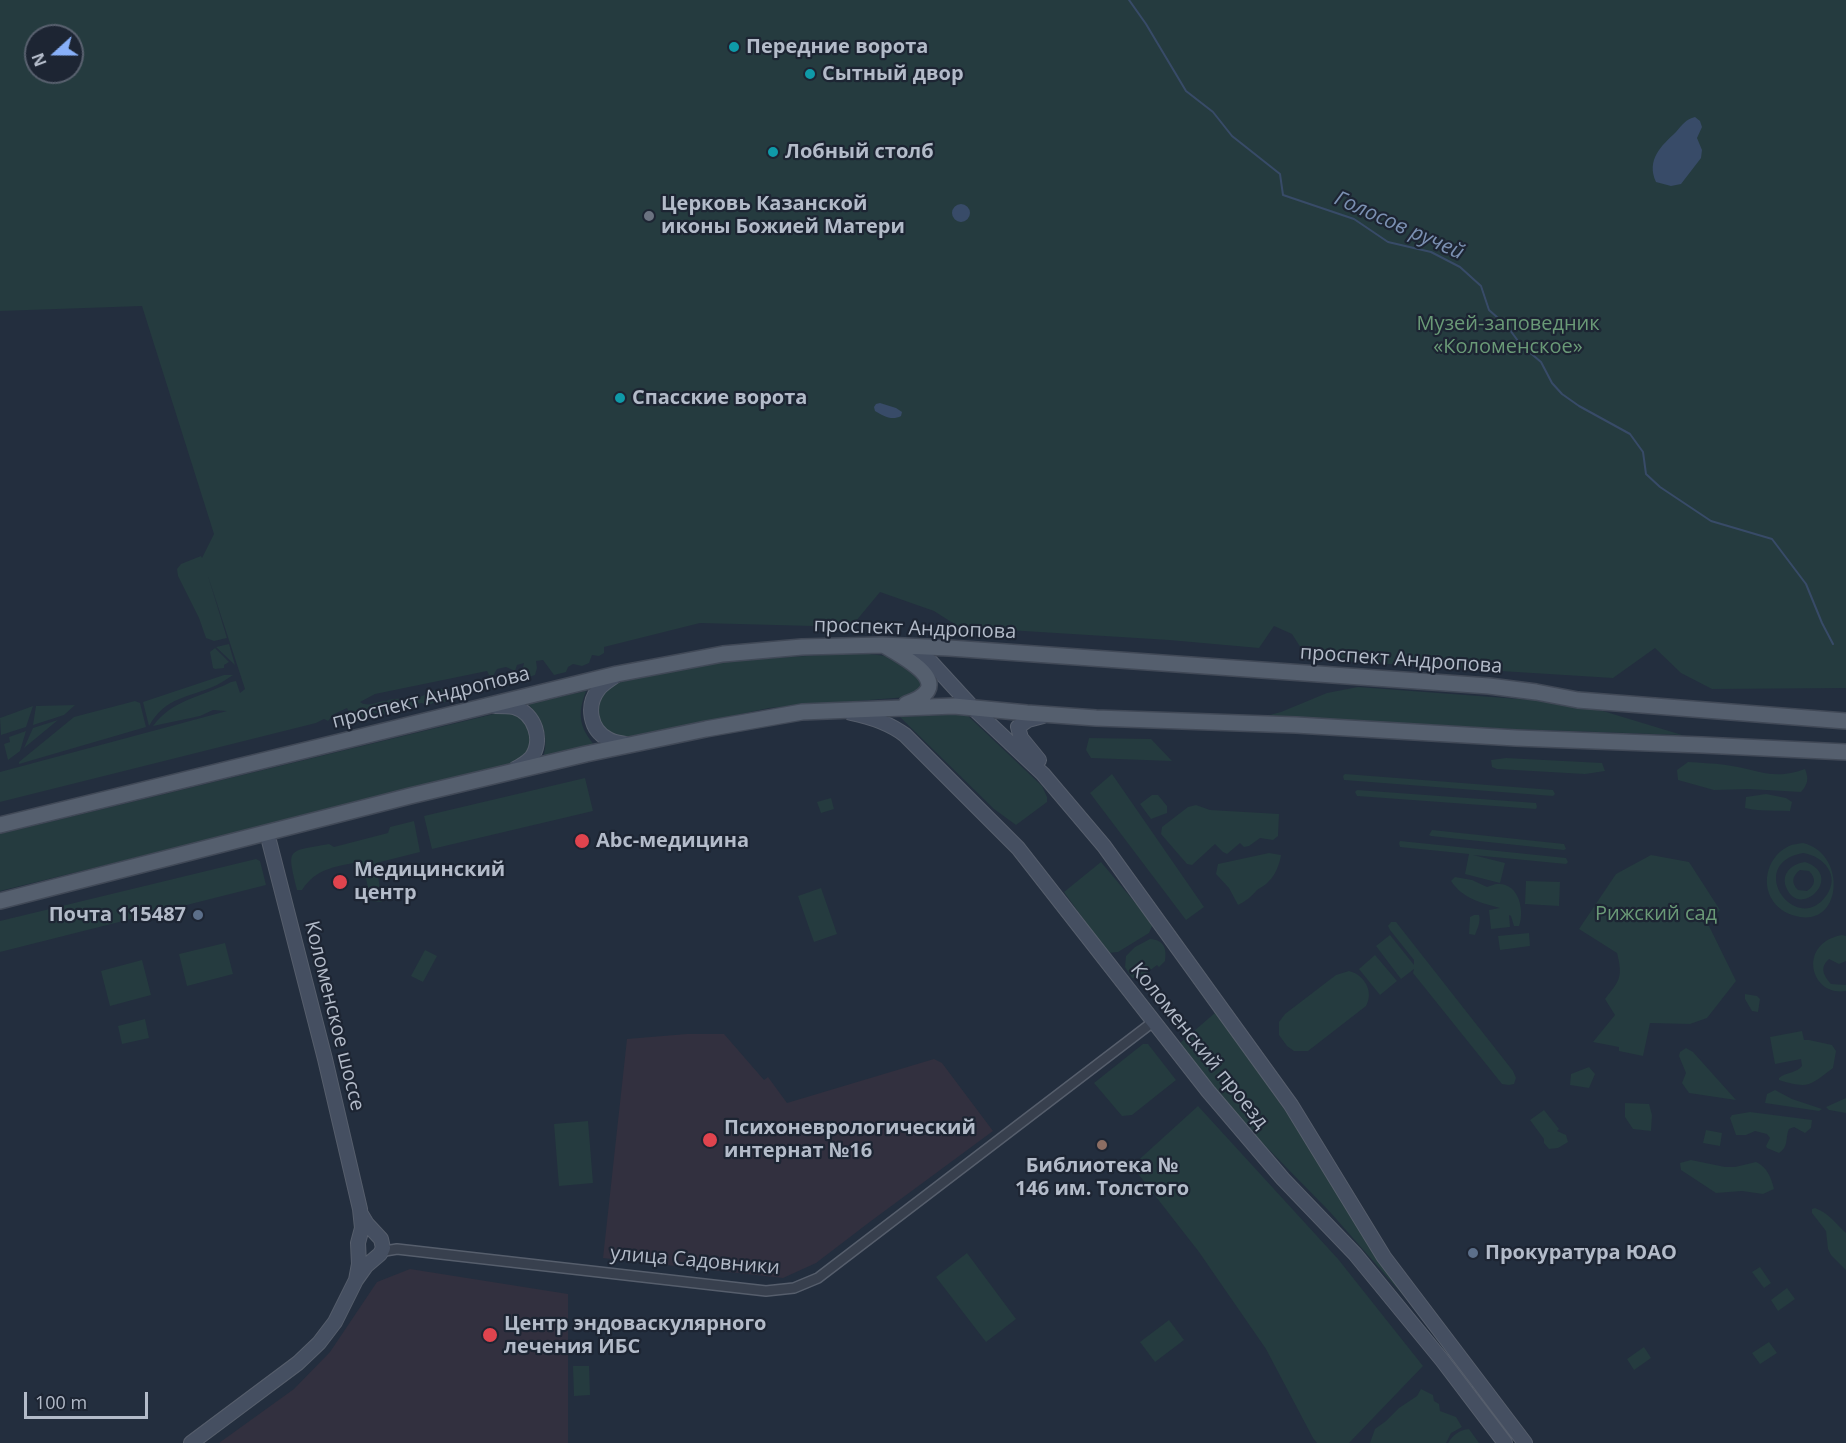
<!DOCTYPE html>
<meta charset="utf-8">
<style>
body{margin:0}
#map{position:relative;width:1846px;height:1443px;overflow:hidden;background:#232e3e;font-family:"Open Sans",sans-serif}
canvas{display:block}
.north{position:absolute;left:24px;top:24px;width:60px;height:60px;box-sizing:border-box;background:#1d2533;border:2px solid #59616f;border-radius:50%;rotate:249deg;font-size:16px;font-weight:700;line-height:24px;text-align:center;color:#b3bbc9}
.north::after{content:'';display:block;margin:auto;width:21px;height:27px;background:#88b0f9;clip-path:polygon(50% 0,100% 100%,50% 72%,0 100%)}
.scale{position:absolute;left:24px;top:1392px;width:124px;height:27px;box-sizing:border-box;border:3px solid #b3bbc9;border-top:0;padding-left:8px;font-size:18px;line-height:21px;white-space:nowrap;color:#b3bbc9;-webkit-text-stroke:4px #1d2533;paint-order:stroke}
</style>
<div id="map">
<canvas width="1846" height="1443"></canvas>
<div class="north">N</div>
<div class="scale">100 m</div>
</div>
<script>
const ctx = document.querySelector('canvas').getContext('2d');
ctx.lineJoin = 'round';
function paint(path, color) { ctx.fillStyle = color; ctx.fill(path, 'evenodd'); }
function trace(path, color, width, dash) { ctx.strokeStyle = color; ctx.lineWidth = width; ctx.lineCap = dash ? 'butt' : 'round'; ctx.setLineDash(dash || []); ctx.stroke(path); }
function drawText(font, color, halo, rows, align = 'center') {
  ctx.font = font + ' "Open Sans",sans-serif'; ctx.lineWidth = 4.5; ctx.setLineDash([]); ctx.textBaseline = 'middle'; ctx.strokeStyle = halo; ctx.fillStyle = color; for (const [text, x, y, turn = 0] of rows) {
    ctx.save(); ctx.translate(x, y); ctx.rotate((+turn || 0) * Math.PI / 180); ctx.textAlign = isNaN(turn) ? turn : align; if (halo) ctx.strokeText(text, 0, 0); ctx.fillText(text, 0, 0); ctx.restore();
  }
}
paint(new Path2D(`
 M687 1034H724L764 1080 768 1077 787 1103 934 1059 942 1063 993 1131 871 1221 816 1263 783 1278 603 1258 627 1039Z
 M410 1269 568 1294V1443H219L294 1389 330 1352 377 1282Z`), '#32303f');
paint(new Path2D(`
 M0 0H1846V688L1712 689 1681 673 1655 648 1613 678 1308 659 1292 634 1274 626 1259 648 1169 640 959 627 934 611 880 592 851 627 700 623 604 647V653L599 656 592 655 589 663 582 666 573 664 568 667 566 672 554 675 543 660 536 661 537 668 535 675 529 677 522 672 524 663 517 665 515 671 506 667 497 669 493 676 489 675 487 671 375 694 360 702C369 708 377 701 386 701 395 697 406 700 415 698 423 697 431 691 439 689H443L449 698 445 702H435L429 705 421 703 411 707 403 713 395 709 382 715 373 712 366 716 363 721C354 723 350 714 347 708L334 714 328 721 324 719 316 723 0 802V772L227 711 213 710 200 716 153 726C173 699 202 697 231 682L236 681 240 693 245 689 208 576 227 638 214 641 206 638 199 618 178 576 177 569 181 564 201 556 202 558 214 534 142 306 0 311ZM36 36H72V72H36Z
 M229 644 235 665 216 647Z
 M215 648 229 662 224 665V668L215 669 213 668 210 652Z
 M853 653C873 654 901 655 916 671 920 675 922 684 923 689L907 697 769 708 630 738C600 732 600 732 597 702L611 683 728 661Z
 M224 675H233C228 678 223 682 217 685 189 698 166 696 149 726L143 702Z
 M1358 687 1559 702 1603 711 1682 735 1514 729 1266 716 1281 712 1327 693Z
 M586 691C577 715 579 728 597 748L543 759C549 738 544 720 528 704Z
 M135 701 140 703 146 727 19 764V762L74 717Z
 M75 705 64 715 33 725 36 706Z
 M33 706 26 727 1 735 0 718Z
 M502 712C522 712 538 731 529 751 527 756 519 761 515 764L0 891V834Z
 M966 714 1042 786 1047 797V802L1016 825 994 809 900 717Z
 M58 720 24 748 33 728Z
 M26 731 20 751 8 760 4 744 10 742 9 737Z
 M1089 738 1151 739 1172 761 1091 758 1086 750Z
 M1506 758 1602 763 1605 771 1585 774 1497 769 1492 767 1491 760Z
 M1688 762C1700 763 1713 763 1726 765 1756 769 1773 781 1805 769 1809 779 1808 784 1801 792L1749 789 1714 790 1678 780 1677 770Z
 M1112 774 1204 907 1186 920 1090 793Z
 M1345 774 1553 790 1555 794 1553 796 1344 780 1343 776Z
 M585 778 593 811 432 849 424 816Z
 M1357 790 1536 803 1537 807 1536 809 1357 796 1355 792Z
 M1766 794 1786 798 1792 802 1790 811C1775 810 1760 812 1745 808L1746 797Z
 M1152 795H1158L1167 806V813L1151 819 1140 804Z
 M831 798 834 809 821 813 817 802Z
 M1196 805 1210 810 1279 814 1278 836 1273 840 1260 838 1249 846 1244 847 1240 843 1227 854 1223 852 1215 844 1192 865 1187 864 1161 834 1162 827 1188 807Z
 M414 821 420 852 376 863 382 902 371 901 362 861C337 867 317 867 302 890H297C287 847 286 852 329 844L334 847 388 833 390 827Z
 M1432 830 1564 844 1566 849 1564 850 1431 836 1429 835Z
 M1400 841 1566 858 1568 862 1566 864 1473 855 1505 863 1500 883 1465 874 1469 854 1400 847 1399 843Z
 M1803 843C1846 853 1843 924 1800 917 1789 915 1779 910 1773 901 1760 882 1769 855 1789 846 1793 844 1798 844 1803 843ZM1803 853C1824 856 1841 876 1826 896 1796 937 1744 864 1803 853Z
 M1269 853 1281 855C1280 863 1275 876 1269 881 1266 885 1261 887 1257 890 1251 897 1246 901 1238 905L1229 888 1216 874 1218 864Z
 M1651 855 1689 862 1720 910 1708 924 1736 981 1707 1018 1690 1024 1650 1023 1643 1056 1619 1051V1047L1593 1042 1615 1015 1605 999C1620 980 1623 977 1617 953L1579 929 1616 874Z
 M256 859 260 861 266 885 0 952V921Z
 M1101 862 1153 924 1149 933 1118 952 1108 953 1064 892Z
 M1805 862C1846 876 1799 921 1786 887 1781 873 1792 864 1805 862ZM1800 870 1809 871C1816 878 1816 885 1807 891L1798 890C1791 883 1792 876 1800 870Z
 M1455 877 1472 880 1487 887C1491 886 1494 884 1497 884 1519 882 1525 911 1519 926H1514L1511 916 1509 915 1510 927 1491 929 1489 910 1500 908C1481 903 1462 898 1451 881Z
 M1526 881 1560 882 1559 906 1525 904Z
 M821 888 837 934 814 942 798 896Z
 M1474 915H1479C1481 922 1477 929 1475 935L1469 934 1470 917Z
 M1391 922H1396L1513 1071 1516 1078 1514 1084 1509 1085 1502 1084 1413 973 1414 969 1401 979 1376 946 1390 935 1414 965V960L1390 930 1388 926Z
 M1529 933 1530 946 1500 950 1498 936Z
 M1842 935 1846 936V961L1839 964 1829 959C1819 968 1824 976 1831 984L1846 985V991C1810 997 1797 943 1842 935Z
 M1150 939C1164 940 1167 948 1165 961L1159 967 1157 965 1145 974 1147 977 1141 979 1132 978 1125 967 1126 956 1135 947Z
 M225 943 233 974 187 986 179 954Z
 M425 950 437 956 423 982 411 976Z
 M1375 955 1397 981 1380 995 1359 969Z
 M142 960 151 995 110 1006 101 971Z
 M1349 971C1365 975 1374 992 1366 1006L1308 1051H1294L1287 1046 1279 1035V1022L1285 1014 1336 975Z
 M1745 994 1757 996 1760 999 1758 1012 1752 1011 1745 999Z
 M1216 1012 1288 1115 1405 1293 1403 1295 1330 1212 1239 1119 1179 1044Z
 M145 1019 149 1038 122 1044 118 1026Z
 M1802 1031 1804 1040H1809L1832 1045 1836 1051 1833 1068C1809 1086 1809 1089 1779 1080V1078C1786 1072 1797 1073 1802 1066L1801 1059 1775 1064 1770 1037Z
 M1143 1044H1148L1176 1080 1132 1115 1122 1116 1094 1083Z
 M1686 1048 1693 1052 1736 1100 1689 1093 1682 1083 1686 1073 1679 1056 1680 1052Z
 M1589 1067 1595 1074 1589 1088 1570 1085 1571 1074Z
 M1775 1090 1792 1099 1822 1109 1819 1111 1765 1103 1767 1094Z
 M1846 1098V1113L1829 1110 1826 1107Z
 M1625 1103 1649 1104 1652 1115 1651 1131 1633 1129 1625 1117Z
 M1198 1106 1338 1259 1423 1366 1349 1443H1317L1313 1438 1266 1349 1199 1252 1132 1166Z
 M1544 1110 1559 1129 1557 1131 1566 1135 1568 1142 1558 1148 1549 1149 1544 1143V1139L1530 1120Z
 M1750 1112 1812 1120 1811 1128 1805 1133 1794 1127 1789 1129C1785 1138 1789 1147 1779 1153L1767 1148 1766 1146 1770 1138 1767 1134 1755 1131 1746 1135H1736L1730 1118 1732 1115Z
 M588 1121 593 1183 559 1186 554 1124Z
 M1706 1130 1722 1133 1720 1146 1703 1143Z
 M1691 1160 1725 1167H1735L1756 1162C1767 1167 1771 1177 1774 1189L1763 1194 1742 1191 1716 1193 1681 1170 1680 1163Z
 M1815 1208C1829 1213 1836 1224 1846 1233V1270L1831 1255 1828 1249 1826 1231 1812 1213V1209Z
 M967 1253 1016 1319 986 1342 936 1277Z
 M1760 1267 1771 1283 1764 1288 1752 1272Z
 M1787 1288 1795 1299 1778 1311 1771 1300Z
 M1169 1320 1184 1340 1155 1362 1140 1342Z
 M1769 1342 1777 1353 1760 1364 1752 1353Z
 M1644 1347 1651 1358 1634 1370 1627 1359Z
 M573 1366H589L590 1395 574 1396Z
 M1421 1389 1433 1395 1434 1401 1439 1404 1440 1411 1456 1417 1462 1427 1451 1433 1446 1443H1370L1375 1429 1386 1421 1399 1408 1417 1396Z
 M1469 1429 1479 1443H1448C1453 1435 1459 1430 1469 1429Z`), '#253b3f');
paint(new Path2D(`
 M1695 117 1700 121 1702 127 1697 138 1702 150 1701 158 1681 184 1671 186 1656 182C1646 160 1661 146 1676 132 1682 125 1686 119 1695 117Z
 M952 213a9 9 0 1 1 18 0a9 9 0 1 1-18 0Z
 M880 403 896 408 902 412 901 416C892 421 883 416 875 411L874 407 876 404Z`), '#384b68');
trace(new Path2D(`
 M1129 0 1146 24 1186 91 1213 112 1232 136 1280 174 1283 195 1354 219 1388 242 1431 252 1460 267 1481 286 1489 310 1507 326 1521 345 1541 362 1552 383 1562 394 1579 406 1630 434 1643 452 1646 474 1660 487 1711 521 1772 539 1806 584 1822 623 1833 644`), '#384b68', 2);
const street = new Path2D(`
 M380 1254 385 1251 397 1249 766 1291 794 1288 818 1278 1153 1022`);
const secondary = new Path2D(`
 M907 646 930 661 974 709 1043 774 1104 846 1291 1105 1384 1257 1525 1443
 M616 675C610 680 602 684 598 690 586 706 590 730 608 739 614 743 623 743 630 745
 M495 706C501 706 508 706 514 707 535 713 544 741 531 758 526 763 521 766 515 769
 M851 713C871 717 889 723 905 735L1018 848 1208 1091 1283 1179 1355 1254 1442 1360 1505 1443
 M1039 760 1021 738 1018 727 1028 720 1043 716
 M267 833 325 1059 360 1209 362 1228 358 1243 359 1264 356 1280
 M191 1443 298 1363 319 1343 335 1322 356 1280 366 1266 380 1254 383 1248 381 1239 367 1224 361 1214`);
const primary = new Path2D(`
 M885 646C909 660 958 686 906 704
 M0 825 617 674 723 654 802 647 882 645 949 648 1489 686 1536 692 1578 700 1846 721
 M0 901 410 796 586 754 706 729 802 712 954 706 1027 713 1096 718 1296 725 1516 738 1702 745 1846 752`);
trace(street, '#565e6c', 12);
trace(secondary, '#565e6c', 16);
trace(primary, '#414957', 18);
trace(street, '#38404e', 9);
trace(secondary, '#454f61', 14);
trace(primary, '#555f6e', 15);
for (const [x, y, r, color] of [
 [734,47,6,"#0f9aa8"],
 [810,74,6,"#0f9aa8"],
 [773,152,6,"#0f9aa8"],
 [649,216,6,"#6b7280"],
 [620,398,6,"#0f9aa8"],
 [582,841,8,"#e0444e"],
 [340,882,8,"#e0444e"],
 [198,915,6,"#5c6f8a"],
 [710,1140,8,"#e0444e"],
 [1102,1145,6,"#8d6e63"],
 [1473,1253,6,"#5c6f8a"],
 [490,1335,8,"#e0444e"]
]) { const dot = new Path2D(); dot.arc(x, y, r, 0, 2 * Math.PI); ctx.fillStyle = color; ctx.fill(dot); trace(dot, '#1d2533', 2); }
drawText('bold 20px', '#b3bbc9', '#1d2533', [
 ["Передние ворота",746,47],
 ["Сытный двор",822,74],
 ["Лобный столб",785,152],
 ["Церковь Казанской",661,204],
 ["иконы Божией Матери",661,227],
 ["Спасские ворота",632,398],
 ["Abc-медицина",596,841],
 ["Медицинский",354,870],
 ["центр",354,893],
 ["Почта 115487",186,915,"right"],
 ["Психоневрологический",724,1128],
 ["интернат №16",724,1151],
 ["Библиотека №",1102,1166,"center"],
 ["146 им. Толстого",1102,1189,"center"],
 ["Прокуратура ЮАО",1485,1253],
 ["Центр эндоваскулярного",504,1324],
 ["лечения ИБС",504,1347]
], 'left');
drawText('20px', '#6a9a77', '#1d2533', [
 ["Музей-заповедник",1508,324],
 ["«Коломенское»",1508,347],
 ["Рижский сад",1656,914]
]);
drawText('20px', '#b3bbc9', '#1d2533', [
 ["проспект Андропова",915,629,2],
 ["проспект Андропова",1401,660,4],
 ["проспект Андропова",431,698,-14],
 ["Коломенское шоссе",334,1016,76],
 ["Коломенский проезд",1199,1046,51],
 ["улица Садовники",695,1261,5]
]);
drawText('italic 21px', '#7b90b2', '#1d2533', [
 ["Голосов ручей",1399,226,24]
]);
</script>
